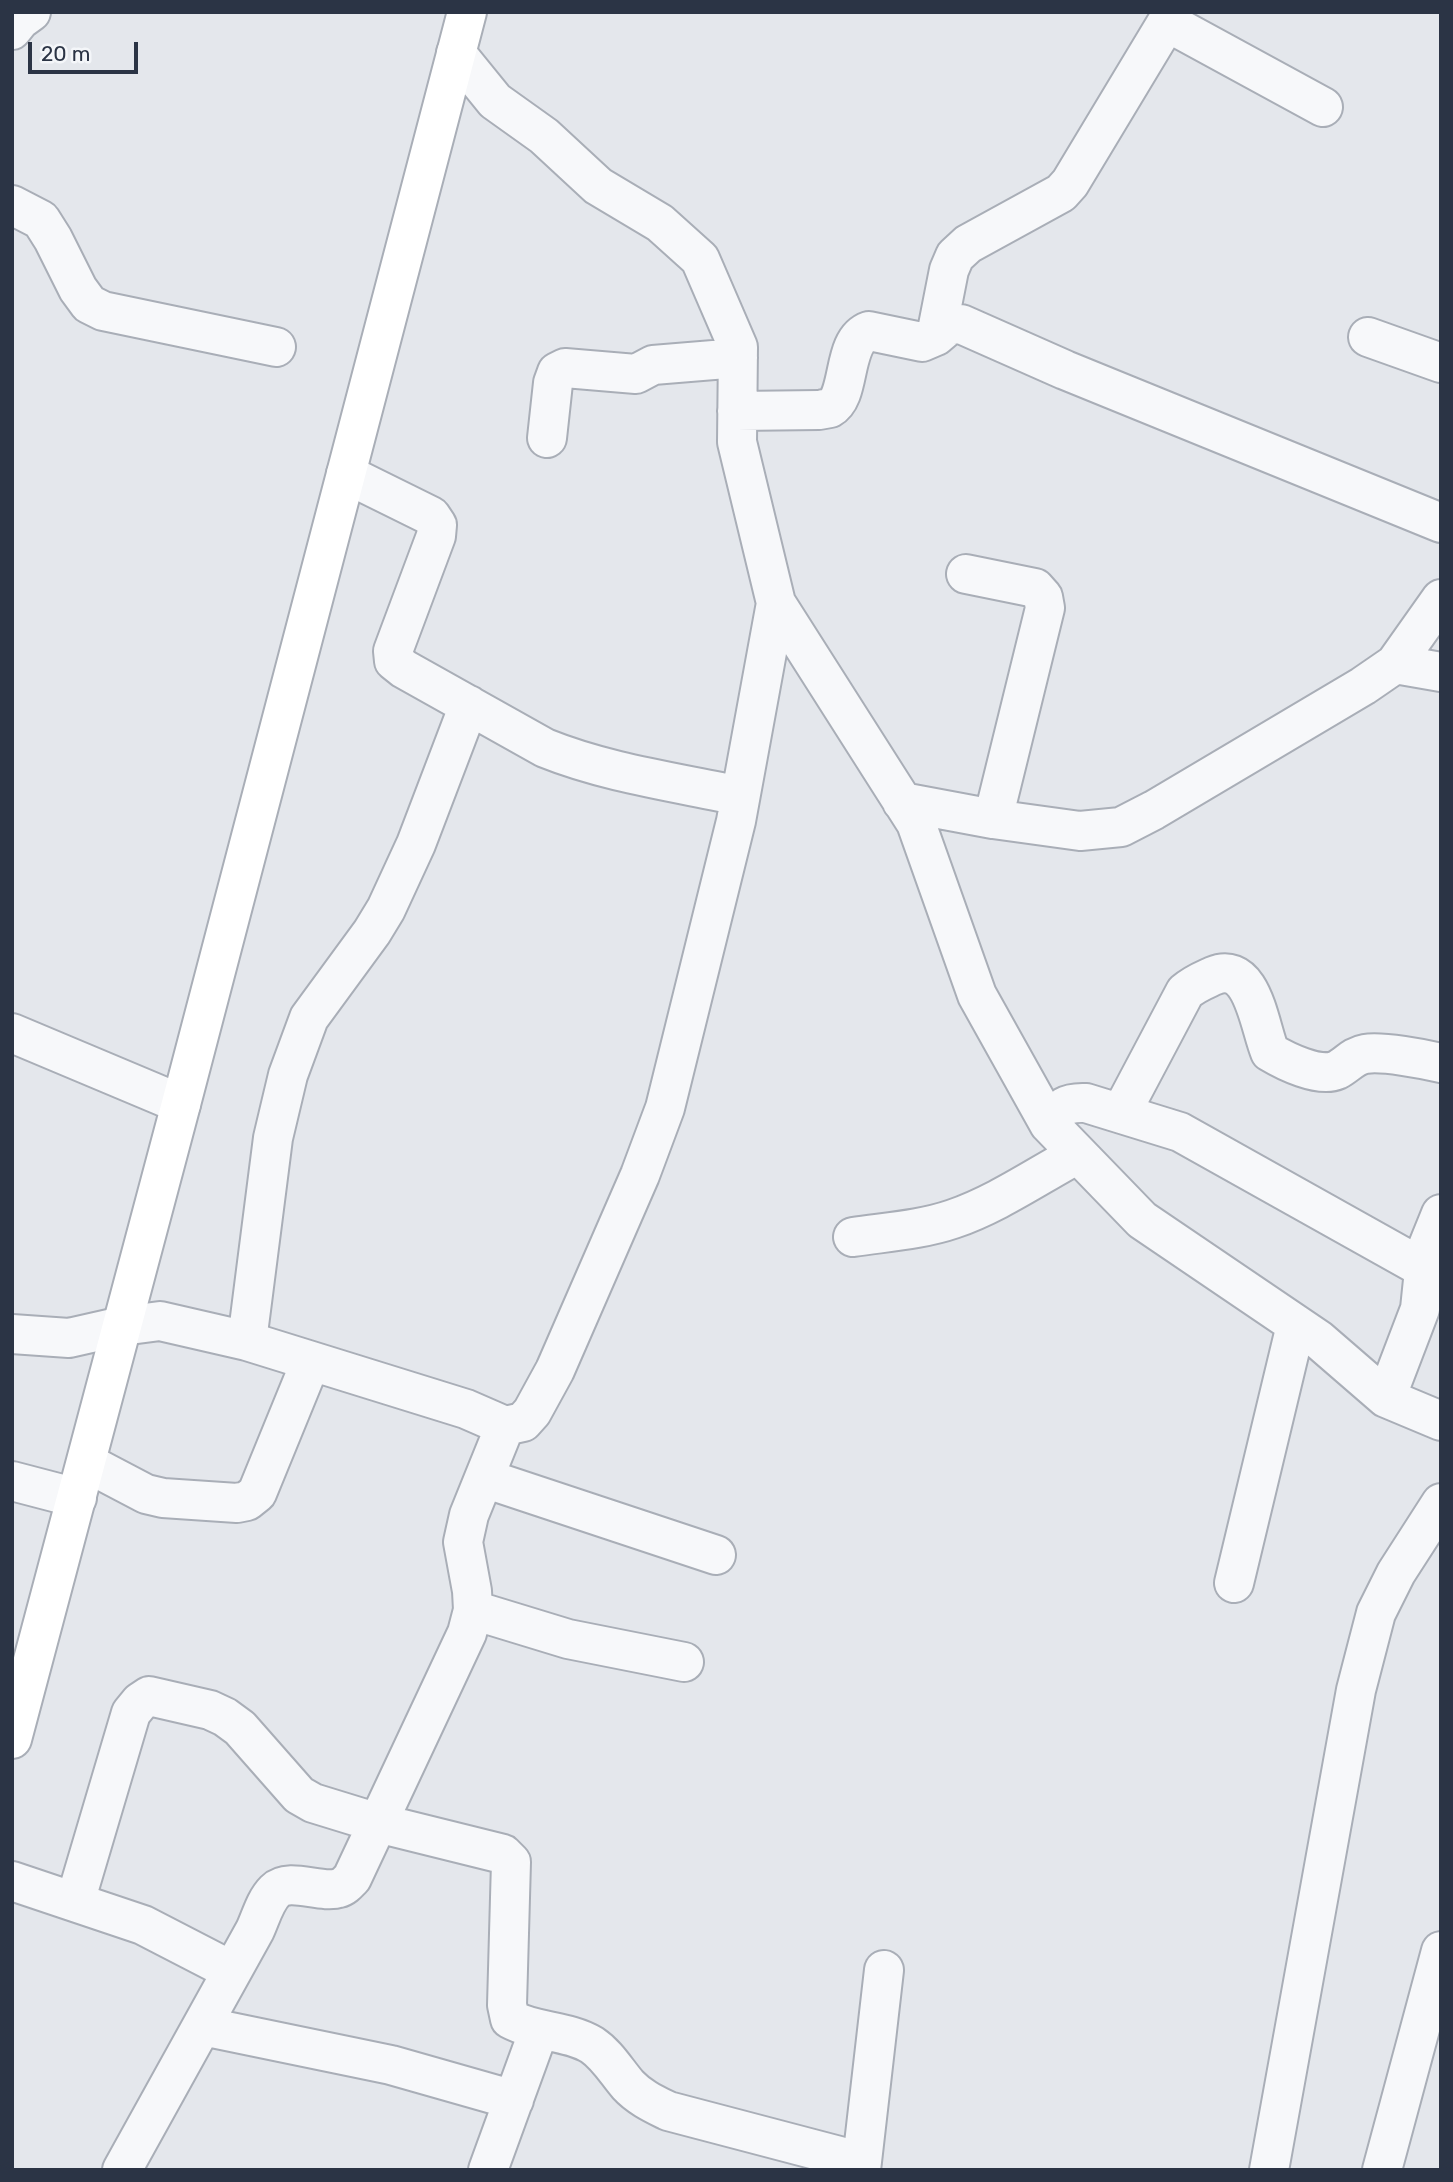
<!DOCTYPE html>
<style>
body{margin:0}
#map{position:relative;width:1453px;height:2182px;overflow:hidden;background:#e4e7ec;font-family:Rubik,sans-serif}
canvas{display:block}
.frame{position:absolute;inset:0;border:14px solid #2b3445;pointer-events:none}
.scale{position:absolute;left:28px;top:42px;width:110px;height:32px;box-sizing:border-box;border:4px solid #2b3445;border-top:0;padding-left:9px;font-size:21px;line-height:24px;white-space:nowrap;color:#2b3445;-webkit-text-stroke:5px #f4f6f9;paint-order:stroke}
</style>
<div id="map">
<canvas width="1453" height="2182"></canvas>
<div class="frame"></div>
<div class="scale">20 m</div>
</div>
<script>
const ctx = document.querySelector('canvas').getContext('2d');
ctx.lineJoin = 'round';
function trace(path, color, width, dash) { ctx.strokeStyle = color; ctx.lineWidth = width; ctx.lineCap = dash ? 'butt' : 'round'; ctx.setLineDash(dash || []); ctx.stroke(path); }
const street = new Path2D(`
 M1167 22 1323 107
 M12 30 20 20 31 12
 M12 205 41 220 53 239 78 289 89 304 103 311 276 347
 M936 336 949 270 955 256 968 244 1061 193 1070 183 1173 12
 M1368 337 1441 363
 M737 411 819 410C820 410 830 408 830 408 852 396 841 341 869 331L922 342 936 336 949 325 961 324 1065 370 1441 523
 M547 438 553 383 557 372 565 368 636 374 653 365 738 358
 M346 474 431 516 437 525 436 536 393 651 394 661 404 669 545 748C607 773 675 782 740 796
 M966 574 1035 588 1043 597 1045 608 993 819
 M776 603 916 823 977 995 1049 1124 1142 1220 1319 1340 1386 1398 1441 1421
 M1395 664 1441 672
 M902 802 993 819 1080 831 1121 827 1154 810 1363 686 1395 664 1441 599
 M12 1033 181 1104
 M1121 1113 1185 992C1194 984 1202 981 1213 976 1253 959 1259 1026 1270 1052 1285 1061 1319 1078 1337 1070 1347 1065 1353 1056 1365 1054 1382 1051 1424 1059 1441 1063
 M1049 1124C1061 1108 1064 1102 1086 1103L1180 1132 1423 1268
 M853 1237C886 1232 921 1230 953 1219 997 1204 1037 1176 1078 1154
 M12 1334 69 1338 122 1326 160 1321 247 1341 466 1409 505 1426 523 1422 532 1412 555 1370 640 1175 665 1108 736 821 776 603 737 442 738 347 700 259 660 223 598 186 544 136 495 101 456 53
 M247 1341 273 1138 288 1075 309 1018 372 932 386 909 416 844 469 705
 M1386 1398 1420 1309 1426 1251 1441 1214
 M87 1463 146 1494 163 1498 237 1503 247 1501 257 1493 311 1361
 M484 1478 716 1555
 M12 1481 77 1498
 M1234 1583 1296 1325
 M473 1610 568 1639 684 1662
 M12 1881 143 1925 232 1971
 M75 1902 131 1713 140 1702 149 1696 210 1710 225 1717 240 1728 299 1795 313 1803 378 1823 503 1854 511 1862 507 2005 510 2019C536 2033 567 2030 592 2045 607 2055 616 2071 628 2085 639 2097 654 2104 668 2111L862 2162
 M202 2026 391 2065 514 2100
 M122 2170 255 1930C261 1917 265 1901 275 1891 289 1877 321 1894 339 1888 344 1887 348 1882 352 1878L467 1633 473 1610 472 1591 463 1542 469 1515 505 1426
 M488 2170 539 2030
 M861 2170 884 1970
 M1269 2170 1356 1690 1376 1613 1396 1573 1441 1503
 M1382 2170 1441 1951`);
const secondary = new Path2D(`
 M12 1739 181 1104 467 12`);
trace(street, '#a9aeb7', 42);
trace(secondary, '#a9aeb7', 42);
trace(street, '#f7f8fa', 38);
trace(secondary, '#fff', 38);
</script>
